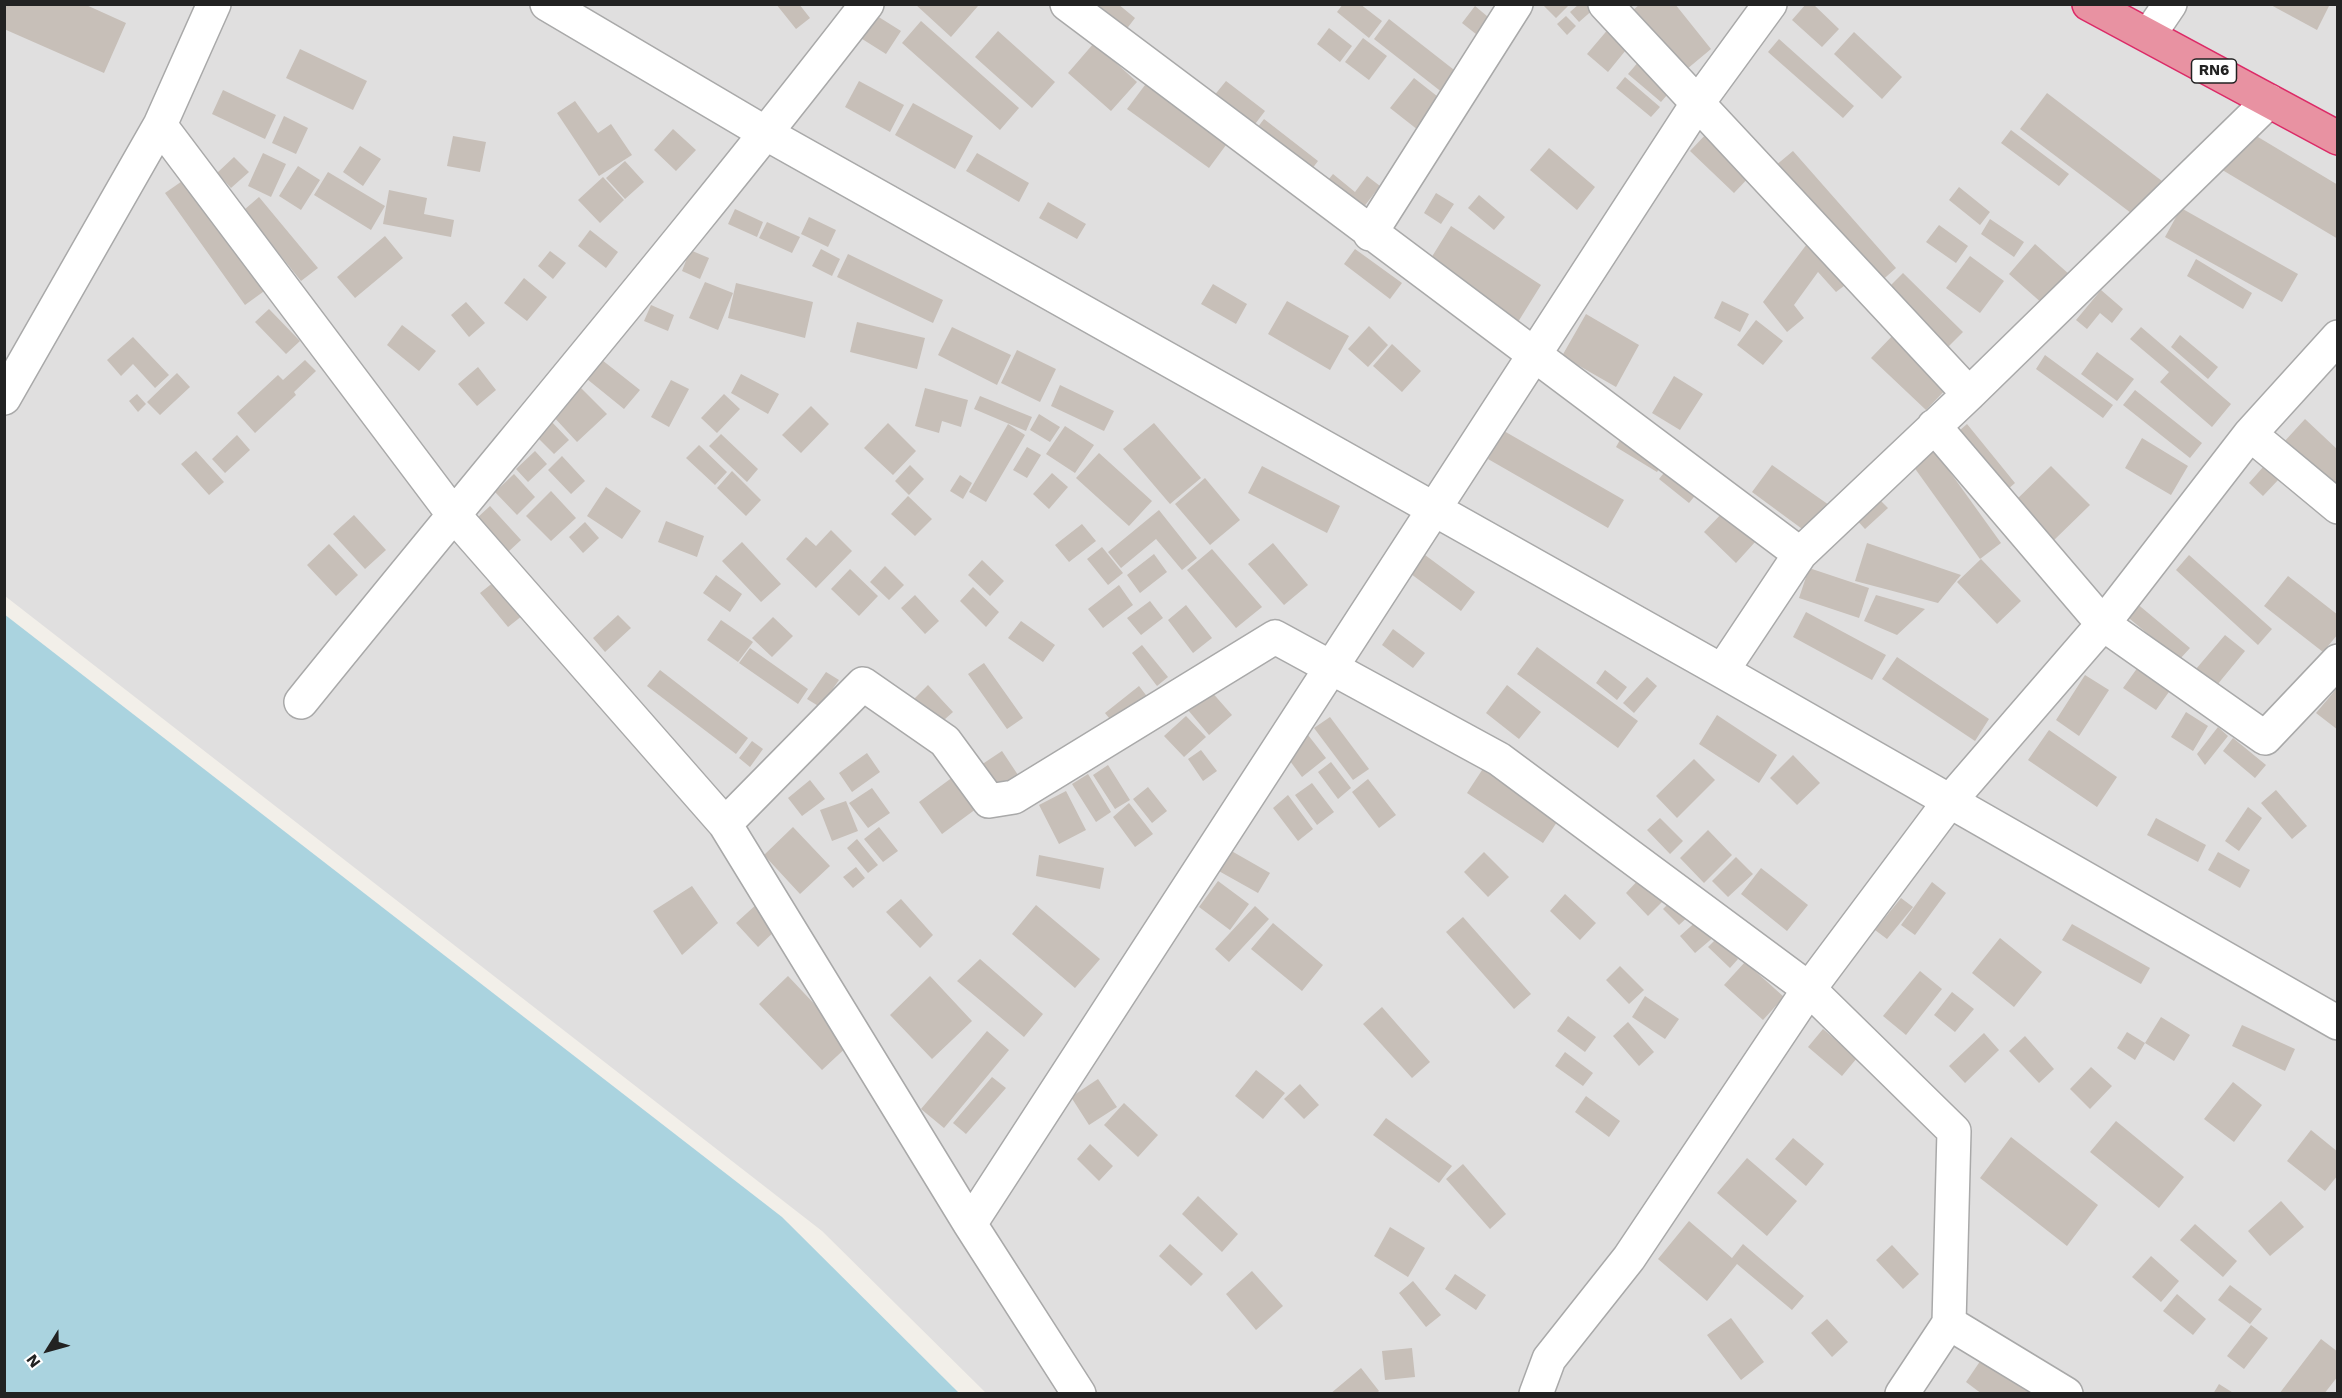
<!DOCTYPE html>
<style>
body{margin:0}
#map{position:relative;width:2342px;height:1398px;overflow:hidden;background:#f2efe9;font-family:"Work Sans",sans-serif}
canvas{display:block}
.frame{position:absolute;inset:0;border:6px solid #222;pointer-events:none}
.north{position:absolute;left:18px;top:1320px;width:60px;height:60px;-webkit-text-stroke:4px #fff;paint-order:stroke;rotate:233deg;font-size:16px;font-weight:700;line-height:24px;text-align:center;color:#222}
.north::after{content:'';display:block;margin:auto;width:21px;height:27px;background:#222;clip-path:polygon(50% 0,100% 100%,50% 72%,0 100%)}
</style>
<div id="map">
<canvas width="2342" height="1398"></canvas>
<div class="frame"></div>
<div class="north">N</div>
</div>
<script>
const ctx = document.querySelector('canvas').getContext('2d');
ctx.lineJoin = 'round';
function paint(path, color) { ctx.fillStyle = color; ctx.fill(path, 'evenodd'); }
function trace(path, color, width, dash) { ctx.strokeStyle = color; ctx.lineWidth = width; ctx.lineCap = dash ? 'butt' : 'round'; ctx.setLineDash(dash || []); ctx.stroke(path); }
function drawText(font, color, halo, rows, align = 'center') {
  ctx.font = font + ' "Work Sans",sans-serif'; ctx.lineWidth = 4.5; ctx.setLineDash([]); ctx.textBaseline = 'middle'; ctx.strokeStyle = halo; ctx.fillStyle = color; for (const [text, x, y, turn = 0] of rows) {
    ctx.save(); ctx.translate(x, y); ctx.rotate((+turn || 0) * Math.PI / 180); ctx.textAlign = isNaN(turn) ? turn : align; if (halo) ctx.strokeText(text, 0, 0); ctx.fillText(text, 0, 0); ctx.restore();
  }
}
paint(new Path2D(`
 M4 5H2337V1393H986L822 1231 5 596Z`), '#e0dfdf');
paint(new Path2D(`
 M4 614 782 1217 959 1393H5Z`), '#aad3df');
paint(new Path2D(`
 M4 4H84L126 23 104 73 4 29Z
 M776 4H799L810 18 796 29Z
 M915 4H976L978 6 951 37Z
 M1083 4H1118L1135 18 1122 35Z
 M1343 4H1360L1382 21 1369 38 1337 12Z
 M1542 4H1570L1556 18Z
 M1579 4H1591L1595 8 1579 22 1570 12Z
 M1640 4H1675L1711 49 1681 74 1631 12Z
 M1806 4H1813L1839 29 1822 47 1792 20Z
 M2269 4H2325L2329 6 2317 30Z
 M1475 6 1494 22 1481 38 1462 23Z
 M874 14 901 31 886 54 859 37Z
 M1566 16 1576 26 1567 35 1557 24Z
 M1389 19 1458 73 1443 93 1374 39Z
 M921 21 1019 108 1000 130 902 43Z
 M1610 27 1630 45 1608 72 1587 54Z
 M1329 28 1352 46 1340 62 1317 44Z
 M998 31 1055 82 1032 108 975 57Z
 M1854 32 1902 77 1882 99 1834 54Z
 M1363 38 1387 56 1369 80 1345 62Z
 M1779 39 1854 106 1843 118 1768 52Z
 M1094 43 1137 82 1111 111 1068 73Z
 M300 49 367 81 353 110 286 78Z
 M1640 60 1673 88 1661 102 1628 74Z
 M1625 77 1660 107 1651 117 1616 88Z
 M1414 78 1442 100 1418 130 1390 108Z
 M859 81 904 105 890 132 845 107Z
 M1148 81 1229 141 1209 168 1127 109Z
 M1226 81 1265 111 1249 132 1209 102Z
 M223 90 276 115 265 139 212 114Z
 M2047 93 2162 181 2135 216 2020 129Z
 M575 101 598 133 611 124 632 155 599 176 557 113Z
 M913 103 973 136 955 169 895 135Z
 M284 116 308 128 296 154 272 143Z
 M1264 119 1318 161 1305 178 1251 136Z
 M2243 128 2338 185V239L2219 168Z
 M673 129 696 150 676 171 654 150Z
 M2011 130 2069 174 2059 186 2001 143Z
 M1708 132 1752 174 1734 193 1690 151Z
 M453 136 486 142 480 172 447 166Z
 M360 146 381 159 363 186 343 172Z
 M1549 148 1595 187 1577 210 1530 170Z
 M1793 151 1896 268 1878 284 1775 166Z
 M263 153 286 164 271 197 248 186Z
 M977 153 1029 183 1019 202 966 171Z
 M234 157 249 172 231 188 217 173Z
 M625 161 644 182 625 199 606 178Z
 M298 166 320 180 301 210 279 196Z
 M328 172 385 206 371 230 314 195Z
 M1333 174 1355 192 1367 176 1380 186 1356 217 1321 189Z
 M188 177 267 289 245 305 165 193Z
 M603 177 624 200 600 223 578 200Z
 M1959 187 1990 212 1980 225 1949 200Z
 M389 190 427 198 424 214 454 220 451 237 383 224Z
 M1436 193 1454 204 1441 224 1424 213Z
 M1479 195 1505 217 1494 230 1468 208Z
 M259 197 318 268 301 281 244 210Z
 M1048 202 1086 224 1077 239 1039 218Z
 M2181 208 2298 274 2282 302 2165 237Z
 M735 209 763 222 757 237 728 224Z
 M809 217 836 230 828 247 801 234Z
 M1990 219 2024 242 2014 257 1981 234Z
 M767 222 800 237 792 253 759 238Z
 M1939 225 1968 246 1956 263 1926 242Z
 M1451 226 1541 285 1518 322 1428 263Z
 M590 230 618 252 606 268 578 246Z
 M385 236 403 258 355 298 337 277Z
 M1810 240 1853 279 1836 292 1818 272 1794 305 1804 318 1787 332 1763 302Z
 M2035 244 2078 282 2052 312 2009 274Z
 M821 249 840 259 832 276 812 266Z
 M1355 249 1402 283 1390 299 1344 264Z
 M690 250 709 258 700 279 682 271Z
 M550 251 566 263 553 279 538 266Z
 M848 254 943 300 933 323 837 277Z
 M1970 256 2004 281 1980 313 1946 288Z
 M2196 259 2252 293 2243 309 2187 276Z
 M1903 273 1963 332 1947 348 1887 289Z
 M524 278 547 297 527 321 504 303Z
 M705 282 733 293 718 330 689 318Z
 M736 283 813 302 805 338 728 318Z
 M1213 284 1247 304 1236 324 1201 304Z
 M2101 290 2123 309 2112 323 2100 313 2087 329 2076 320Z
 M1287 301 1349 336 1330 370 1268 334Z
 M1722 301 1749 314 1740 332 1714 318Z
 M466 302 485 323 469 337 451 315Z
 M651 305 674 315 668 331 644 321Z
 M269 309 300 341 286 354 255 322Z
 M1586 314 1639 345 1616 387 1562 356Z
 M1756 320 1783 341 1763 365 1737 345Z
 M857 322 925 338 917 369 850 352Z
 M402 325 436 351 419 371 387 345Z
 M1369 326 1388 345 1368 367 1348 349Z
 M952 327 1011 355 997 385 938 355Z
 M2141 327 2231 404 2212 427 2160 382 2169 372 2130 339Z
 M1897 331 1951 384 1926 410 1871 358Z
 M2180 335 2218 367 2208 379 2171 347Z
 M133 337 169 375 155 388 133 364 121 376 107 360Z
 M1392 344 1421 371 1402 392 1373 366Z
 M1017 350 1056 369 1040 402 1001 383Z
 M2097 352 2134 379 2117 401 2081 374Z
 M2045 355 2113 405 2103 418 2036 369Z
 M305 360 316 371 294 392 296 395 255 433 237 413 278 375 283 380Z
 M602 360 640 390 624 409 587 379Z
 M478 367 496 390 477 406 458 384Z
 M177 373 190 387 160 415 147 402Z
 M741 374 779 394 768 414 731 393Z
 M1674 376 1703 394 1680 430 1652 413Z
 M671 380 689 389 669 427 651 417Z
 M1060 385 1114 411 1104 431 1051 406Z
 M581 388 607 414 577 442 552 415Z
 M925 388 968 400 961 427 942 421 939 433 915 426Z
 M2135 390 2202 443 2190 458 2123 405Z
 M137 394 146 404 138 412 129 401Z
 M724 394 740 409 717 433 701 418Z
 M980 396 1032 417 1026 431 974 409Z
 M811 406 829 424 801 453 782 435Z
 M1039 414 1060 427 1050 442 1030 430Z
 M2305 419 2338 450V483L2332 489 2283 443Z
 M550 420 569 440 554 454 535 435Z
 M888 423 916 451 893 475 864 448Z
 M1154 423 1201 478 1170 504 1123 449Z
 M1008 424 1025 435 986 502 969 492Z
 M1967 424 2015 483 2000 496 1951 438Z
 M1065 426 1094 445 1075 473 1046 454Z
 M1504 431 1624 500 1608 528 1488 459Z
 M1625 431 1666 457 1657 472 1616 447Z
 M721 434 758 469 747 482 709 446Z
 M237 435 250 450 225 473 212 459Z
 M2142 438 2188 466 2171 495 2125 468Z
 M699 445 727 472 715 485 686 458Z
 M1027 447 1041 455 1027 478 1013 470Z
 M1932 447 2001 543 1980 559 1911 463Z
 M196 451 224 482 209 495 181 464Z
 M535 451 547 464 528 482 516 469Z
 M1099 453 1152 501 1129 526 1076 478Z
 M562 456 585 481 571 494 548 470Z
 M1672 463 1702 487 1689 503 1659 479Z
 M910 465 924 479 909 495 895 481Z
 M1772 465 1829 505 1809 534 1752 492Z
 M1262 466 1340 506 1327 533 1248 493Z
 M2051 466 2090 505 2051 543 2012 504Z
 M2264 466 2279 479 2263 496 2249 483Z
 M732 471 761 500 746 516 717 488Z
 M1052 473 1068 487 1049 509 1033 494Z
 M514 474 535 497 517 515 495 492Z
 M960 475 972 483 963 499 950 491Z
 M1205 478 1240 520 1210 545 1175 504Z
 M606 487 641 511 622 539 587 516Z
 M551 491 576 518 551 541 526 516Z
 M908 496 932 519 915 536 891 514Z
 M1877 497 1888 508 1865 529 1855 518Z
 M490 506 521 540 508 552 477 518Z
 M1159 510 1197 558 1182 570 1156 539 1121 568 1108 552Z
 M1725 510 1756 541 1736 563 1704 532Z
 M354 515 386 550 365 569 333 534Z
 M666 521 704 536 697 557 658 542Z
 M585 522 599 538 583 553 569 537Z
 M1082 524 1096 541 1069 562 1055 545Z
 M831 530 852 551 816 588 786 559 806 537 816 546Z
 M742 542 781 584 761 602 722 561Z
 M1273 543 1308 585 1284 605 1248 564Z
 M1867 543 1961 575 1938 603 1855 581Z
 M329 544 358 575 336 596 307 565Z
 M1102 547 1123 573 1108 585 1087 559Z
 M1212 549 1262 607 1236 628 1187 570Z
 M1154 554 1167 572 1140 593 1127 575Z
 M1425 555 1475 592 1461 611 1411 574Z
 M2189 555 2272 629 2258 645 2176 570Z
 M1981 559 2021 601 1997 624 1957 582Z
 M982 560 1004 581 990 596 968 575Z
 M885 566 904 585 889 600 870 582Z
 M1809 568 1869 588 1859 618 1799 598Z
 M850 569 878 596 859 616 831 589Z
 M509 570 537 604 508 627 480 593Z
 M716 575 742 594 730 612 703 593Z
 M2288 576 2338 615V634L2323 652 2264 606Z
 M1119 585 1133 605 1103 628 1088 609Z
 M973 587 999 612 986 627 960 601Z
 M915 595 939 621 925 634 901 608Z
 M1876 595 1925 609 1897 635 1864 621Z
 M1150 601 1163 618 1141 635 1127 618Z
 M2135 602 2190 648 2179 660 2124 614Z
 M1186 605 1212 638 1193 653 1168 620Z
 M1806 612 1886 655 1872 680 1793 637Z
 M618 615 631 628 605 652 593 638Z
 M773 617 793 636 772 657 752 638Z
 M721 620 753 642 738 662 707 640Z
 M1021 621 1055 645 1043 662 1008 638Z
 M1393 629 1425 653 1413 668 1382 645Z
 M2225 635 2245 651 2217 685 2196 669Z
 M1142 645 1168 677 1157 686 1132 653Z
 M1537 647 1638 721 1618 748 1517 674Z
 M750 648 808 689 798 704 739 663Z
 M1897 657 1989 719 1975 741 1882 679Z
 M984 663 1023 718 1007 729 968 674Z
 M2138 667 2171 689 2156 710 2123 688Z
 M660 670 748 738 736 754 647 686Z
 M1605 670 1627 687 1617 700 1596 683Z
 M826 672 839 680 820 707 807 699Z
 M2085 675 2109 690 2079 736 2056 720Z
 M1647 677 1657 686 1634 713 1623 703Z
 M928 685 953 712 936 727 912 701Z
 M1507 685 1541 712 1519 739 1486 713Z
 M1139 686 1152 703 1118 729 1105 713Z
 M2338 687V730L2316 713Z
 M1210 690 1232 715 1209 735 1188 710Z
 M2186 712 2208 726 2193 751 2171 737Z
 M1717 715 1777 755 1759 783 1699 744Z
 M1186 716 1206 737 1184 757 1164 736Z
 M1330 717 1369 769 1353 780 1314 728Z
 M2218 727 2228 736 2205 765 2197 754Z
 M2049 730 2117 777 2097 807 2028 760Z
 M1308 735 1326 758 1302 777 1284 753Z
 M2233 738 2266 765 2255 778 2223 751Z
 M752 741 763 749 750 767 739 758Z
 M1201 750 1217 771 1203 781 1188 759Z
 M1002 751 1020 778 996 794 978 767Z
 M867 753 880 772 852 792 839 773Z
 M1793 755 1820 783 1797 805 1770 778Z
 M1694 759 1715 780 1677 818 1656 796Z
 M1488 761 1565 810 1543 843 1467 793Z
 M1331 762 1351 788 1338 799 1318 772Z
 M1108 765 1130 800 1115 809 1093 775Z
 M957 774 980 806 942 834 919 802Z
 M1088 774 1111 812 1096 822 1072 784Z
 M1368 779 1396 815 1379 828 1352 792Z
 M810 780 825 799 802 816 788 798Z
 M1312 783 1334 812 1317 825 1295 795Z
 M1148 787 1167 811 1152 823 1133 799Z
 M872 788 890 813 868 828 849 803Z
 M2276 790 2307 826 2292 839 2261 803Z
 M1066 791 1086 830 1059 844 1039 805Z
 M1288 795 1313 829 1298 841 1273 808Z
 M846 801 858 831 832 841 820 810Z
 M1129 803 1153 834 1135 847 1113 817Z
 M2248 807 2262 818 2239 851 2225 841Z
 M1660 818 1683 841 1670 854 1647 830Z
 M2156 818 2206 845 2198 862 2147 835Z
 M793 827 830 866 800 894 764 855Z
 M879 827 898 851 883 862 864 839Z
 M1708 830 1732 855 1704 883 1680 858Z
 M857 839 878 865 868 873 847 848Z
 M1228 849 1270 873 1258 893 1217 870Z
 M1484 852 1509 877 1488 897 1464 872Z
 M2218 852 2250 870 2240 888 2208 870Z
 M1039 855 1104 868 1100 889 1036 876Z
 M1736 857 1753 874 1728 897 1712 881Z
 M856 867 865 878 853 888 843 877Z
 M1761 868 1808 905 1787 931 1741 894Z
 M1643 875 1666 898 1648 916 1626 893Z
 M1218 881 1249 904 1230 930 1199 907Z
 M1932 882 1946 893 1915 935 1901 925Z
 M692 886 718 923 682 955 653 911Z
 M1565 894 1596 923 1580 940 1550 911Z
 M1676 896 1692 913 1679 925 1663 909Z
 M1901 898 1913 907 1887 939 1875 930Z
 M901 899 933 935 920 948 886 912Z
 M758 903 780 926 758 947 736 923Z
 M1036 905 1100 959 1075 988 1012 934Z
 M1255 906 1269 919 1229 962 1215 949Z
 M1463 917 1531 994 1514 1009 1446 932Z
 M1700 918 1715 936 1695 953 1680 936Z
 M1273 923 1323 965 1302 991 1251 949Z
 M2072 924 2150 968 2141 984 2062 940Z
 M1717 938 1738 959 1730 968 1708 947Z
 M2000 938 2042 972 2014 1007 1972 973Z
 M980 959 1043 1014 1024 1037 957 981Z
 M1745 962 1784 997 1763 1020 1724 985Z
 M1620 966 1644 990 1629 1004 1606 980Z
 M1920 971 1942 989 1906 1035 1883 1016Z
 M788 976 851 1043 822 1070 759 1004Z
 M930 976 972 1021 932 1059 890 1015Z
 M1952 992 1974 1009 1955 1032 1934 1015Z
 M1645 996 1679 1019 1665 1039 1632 1017Z
 M1382 1007 1430 1062 1412 1078 1363 1024Z
 M1568 1016 1596 1037 1585 1052 1557 1031Z
 M2161 1017 2190 1035 2174 1061 2145 1043 2135 1060 2117 1048 2127 1032 2145 1043Z
 M1628 1022 1654 1052 1639 1066 1613 1036Z
 M2242 1025 2295 1049 2285 1071 2232 1046Z
 M1823 1029 1857 1058 1842 1076 1808 1047Z
 M987 1031 1009 1050 944 1128 921 1109Z
 M1984 1033 1999 1050 1965 1083 1949 1066Z
 M2025 1036 2054 1069 2039 1083 2009 1051Z
 M1565 1052 1593 1073 1583 1086 1555 1066Z
 M2091 1067 2112 1086 2090 1109 2070 1089Z
 M1256 1070 1285 1093 1263 1119 1235 1096Z
 M992 1077 1006 1088 966 1134 953 1123Z
 M1098 1079 1117 1107 1089 1125 1071 1097Z
 M2233 1082 2262 1105 2234 1142 2204 1119Z
 M1300 1084 1319 1105 1304 1119 1284 1099Z
 M1586 1096 1620 1121 1609 1137 1575 1112Z
 M1124 1103 1158 1135 1138 1157 1104 1125Z
 M1386 1118 1452 1166 1439 1183 1373 1135Z
 M2116 1121 2184 1177 2159 1208 2090 1152Z
 M2311 1130 2338 1152V1175L2325 1191 2287 1161Z
 M2011 1137 2098 1205 2067 1246 1980 1178Z
 M1793 1138 1824 1164 1806 1186 1775 1159Z
 M1090 1144 1113 1166 1099 1181 1077 1159Z
 M1747 1158 1797 1201 1767 1236 1717 1193Z
 M1463 1164 1506 1214 1490 1229 1446 1179Z
 M1198 1196 1238 1234 1222 1252 1182 1214Z
 M2281 1201 2304 1227 2270 1256 2248 1231Z
 M1689 1221 1732 1258 1743 1244 1804 1296 1792 1310 1737 1264 1707 1301 1658 1259Z
 M2195 1224 2237 1261 2223 1277 2180 1240Z
 M1390 1227 1425 1248 1408 1277 1374 1256Z
 M1170 1244 1203 1274 1191 1286 1159 1256Z
 M1892 1245 1919 1274 1903 1289 1876 1260Z
 M2151 1256 2179 1281 2161 1302 2132 1277Z
 M1252 1271 1283 1306 1256 1330 1226 1294Z
 M1455 1274 1486 1295 1476 1310 1445 1289Z
 M1413 1281 1441 1315 1426 1327 1399 1293Z
 M2230 1285 2262 1309 2250 1324 2218 1300Z
 M2177 1294 2206 1319 2193 1335 2163 1311Z
 M1731 1318 1764 1362 1741 1380 1707 1335Z
 M1827 1319 1848 1342 1832 1357 1811 1333Z
 M2251 1325 2268 1338 2244 1369 2227 1356Z
 M2321 1339 2338 1352V1376L2324 1394H2279Z
 M1412 1348 1415 1377 1385 1380 1382 1351Z
 M1983 1357 2034 1394H1982L1966 1382Z
 M1361 1368 1379 1391 1376 1394H1330Z
 M2219 1384 2235 1394H2213Z`), '#c7bfb8');
const street = new Path2D(`
 M547 4 767 134 1722 671 2338 1023
 M1067 4 1800 554
 M1605 4 1969 394
 M2149 35 2170 4
 M160 125 453 514 725 824 970 1224 1079 1394
 M1370 234 1516 4
 M4 398 160 125 214 4
 M1934 426 2103 624 2265 738 2338 661
 M2250 434 2338 507
 M1722 671 1800 554 1969 394 2269 101
 M301 702C489 469 684 241 867 4
 M725 824 863 684 945 741 989 801 1014 797 1275 637 1499 759 1809 989 1954 1131 1949 1323 1902 1394
 M970 1224 1697 104 1770 4
 M1949 1323 2066 1394
 M1536 1394 1549 1359 1629 1258 1809 989 1949 802 2103 624 2250 434 2338 337`);
const highway = new Path2D(`
 M2089 4 2338 138`);
trace(street, '#a9a9a9', 36);
trace(highway, '#dc2a67', 36);
trace(street, '#fff', 33);
trace(highway, '#e892a2', 33);
for (const [x, y, w] of [
 [2214,71,45]
]) { const box = new Path2D(); box.roundRect(x - w / 2, y - 12, w, 24, 4.5); ctx.fillStyle = '#fff'; ctx.fill(box); trace(box, '#222', 1.5); }
drawText('bold 15px', '#222', null, [
 ["RN6",2214,71]
]);
</script>
